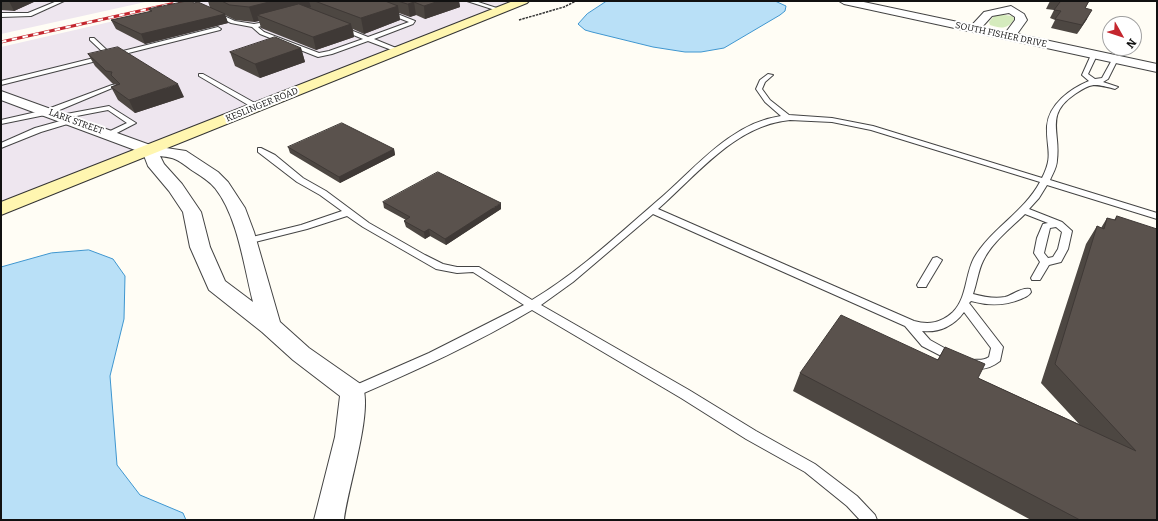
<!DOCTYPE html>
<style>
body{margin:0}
#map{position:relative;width:1158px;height:521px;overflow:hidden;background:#fffdf5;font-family:Bitter,serif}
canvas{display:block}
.frame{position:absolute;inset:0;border:2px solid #111;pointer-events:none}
.north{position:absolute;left:1102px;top:16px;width:40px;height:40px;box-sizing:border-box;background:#fff;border:1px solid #a0a0a0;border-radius:50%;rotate:129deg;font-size:11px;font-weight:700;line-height:16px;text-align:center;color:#111}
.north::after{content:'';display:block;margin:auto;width:14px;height:18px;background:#c4262e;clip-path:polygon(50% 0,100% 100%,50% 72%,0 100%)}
</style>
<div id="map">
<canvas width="1158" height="521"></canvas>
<div class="frame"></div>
<div class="north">N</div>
</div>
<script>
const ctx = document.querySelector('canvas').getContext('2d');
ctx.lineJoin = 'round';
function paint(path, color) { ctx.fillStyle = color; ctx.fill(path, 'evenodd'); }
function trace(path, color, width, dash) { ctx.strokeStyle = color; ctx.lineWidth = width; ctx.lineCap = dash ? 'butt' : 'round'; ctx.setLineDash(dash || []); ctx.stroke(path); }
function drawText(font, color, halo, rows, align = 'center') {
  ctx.font = font + ' Bitter,serif'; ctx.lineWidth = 4; ctx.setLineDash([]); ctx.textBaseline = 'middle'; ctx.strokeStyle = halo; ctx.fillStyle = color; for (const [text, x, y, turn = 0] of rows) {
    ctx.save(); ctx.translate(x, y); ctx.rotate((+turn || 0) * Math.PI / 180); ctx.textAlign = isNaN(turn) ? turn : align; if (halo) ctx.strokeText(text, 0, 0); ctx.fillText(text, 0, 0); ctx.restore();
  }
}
paint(new Path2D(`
 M1 1H150L1 34Z
 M201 1H515L1 205V47Z`), '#eee6ef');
paint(new Path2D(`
 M998 14 1012 16 1015 19C1007 29 1002 29 990 25L989 22 995 15Z`), '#d5ebbd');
const water = new Path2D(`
 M607 1H775L786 6 785 11 780 15 724 48 701 52H685L653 47 592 32 585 30 578 24 587 14Z
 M89 250 113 259 125 276 124 319 110 376 117 465 140 495 183 513 186 520H1V267L51 253Z`);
paint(water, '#b9e0f7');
trace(water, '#3f96cf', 1);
const lane = new Path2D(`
 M57 1H64L31 16 1 17V13H28Z
 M467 1H475L503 10 498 11Z
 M386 11H390L415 21 413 24 374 39 401 50V52H397L368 41 332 54 318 57 260 34 252 27 231 23 212 14 215 12 235 21 254 24 275 20V22L258 27 264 32 319 53 329 51 363 39 339 29V27H343L368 37 409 22 386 13Z
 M218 27 221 29 220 30 1 85V81L106 55 90 40V38H94L111 54Z
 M1094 53 1097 55 1088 74 1095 79 1102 78 1113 58H1117L1118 59 1108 79 1103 82 1118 87 1115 89C1095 84 1093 82 1075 94 1044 115 1061 132 1057 160 1057 167 1053 173 1050 180L1157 213V219L1047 185 1039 198 1029 209 1062 222 1072 231 1068 249 1061 262 1049 265 1040 280H1032L1031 278 1040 262 1034 253 1037 238 1043 224 1048 223 1025 214C1011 228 992 242 983 261 978 271 977 283 973 294 984 297 995 299 1005 297 1013 295 1021 287 1030 289L1031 292C1029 296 1025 297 1021 299 1004 306 989 306 971 301L969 303 1003 347 1000 361C990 369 980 371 968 367L966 364 968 361C975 358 982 362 989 357L991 348 964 312C954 326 939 333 922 331L930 340 957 355 959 358 957 361 953 362 922 346 905 326 653 214 573 282 541 305 689 390 756 431 815 464 857 496 875 515 877 520H860L847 506 805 472 746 439 681 398 532 310C477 343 417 370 357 396L353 397 349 396 347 392 349 388 429 353 524 305 473 272 457 273 436 269 363 227 347 216 307 229 247 244 242 241 244 239 301 225 342 211 320 195 297 182 258 152V148H261L275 155 303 178 326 191 369 223 425 255 443 264 457 267H479L532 300C579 272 621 232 663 196 698 165 732 123 781 116L765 102 756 89 760 80 768 74 773 75 765 82 762 89 770 100 789 115 832 118 873 126 1042 178C1054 155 1046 149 1047 126 1049 104 1070 89 1089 81L1082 75 1091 55ZM790 120 832 122 871 130 1040 182C1024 212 991 229 974 258 965 275 967 298 953 312 941 323 929 325 914 321L658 209C697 175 735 125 790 120ZM1056 227 1062 232 1058 249 1053 257 1048 258 1044 253 1050 228Z
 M199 74H203L262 107 258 109H255L199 76Z
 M112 85 117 86 50 114 1 124V120L45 110Z
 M109 106 136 123 109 137 105 135 106 133 127 123 108 110 61 119 57 117 61 115Z
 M71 118H74V122L41 132 1 148V143L35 128Z
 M937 257 942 260 927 285 926 287H918L917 285 933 258Z`);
const street = new Path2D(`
 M839 1H859L972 25 984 12 1011 6 1024 14 1027 20 1017 34 1157 64V72L844 4ZM1009 13 1015 17V20L1006 32 982 27 992 16Z
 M1 91 153 146 186 151 218 172 228 182 245 208 254 232 280 322 309 348 362 385C374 409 347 490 344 520H314L335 437 340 396 293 360 262 332 209 290 190 247 183 212 169 191 148 166 143 153 1 100ZM160 156C178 158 179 161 193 171 201 176 209 181 215 188 238 217 244 267 253 302L225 281 210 247 201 212 182 184 164 164Z`);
const secondary = new Path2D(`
 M513 1H529L527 3 1 215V202Z`);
trace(lane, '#444', 2);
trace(street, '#444', 2);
trace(secondary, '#333', 2);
trace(new Path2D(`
 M519 20 564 7 576 1`), '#333', 1.5, [2.5, 1]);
paint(lane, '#fff');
paint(street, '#fff');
paint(secondary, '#fff6b0');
const rail = new Path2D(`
 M1 42 184 1`);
trace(rail, '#c4262e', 3);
trace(rail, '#fff', 2, [5.5]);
paint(new Path2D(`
 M1 1H36L14 11 1 10Z
 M208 1H459L460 7 425 19 416 15 410 17 399 13 400 20 364 34 353 29 354 37 316 50 261 28 259 21 254 22 235 20 225 15 228 23 145 44 116 29 111 20 150 12 149 9 194 3 210 8Z
 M1050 1H1089L1085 9 1087 19 1077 34 1051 28 1055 20 1050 18 1054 10 1046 9Z
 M301 48 305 62 260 78 235 66 230 52Z
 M88 54 184 97 135 113 118 100 111 87 116 85 115 84H113L95 66Z
 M288 147 394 149 395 155 340 183 290 153Z
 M383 202 501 209 446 245 430 236 425 239 406 227 404 221 406 220 384 208Z
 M1117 216 1157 520H1031L793 391 800 373 938 359 945 347 978 378 1079 424 1041 383 1086 244 1097 226 1101 228 1107 218 1114 220Z`), '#4d4742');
paint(new Path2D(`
 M9 1H36L14 11Z
 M273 1H309L311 7 267 19 257 15 259 21 254 22 249 7Z
 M439 1H459L460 7 425 19 424 6Z
 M414 2 416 15 410 17 408 4Z
 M398 6 400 20 364 34 361 18Z
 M1092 10 1087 19 1077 34 1082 25Z
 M225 14 228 23 145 44 141 34Z
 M351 24 354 37 316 50 313 37Z
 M301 48 305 62 260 78 255 64Z
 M178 84 184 97 135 113 129 100Z
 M394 149 395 155 340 183 339 177Z
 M501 203V209L446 245 445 239Z
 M429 229 430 236 425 239 424 232Z`), '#3f3936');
const building = new Path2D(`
 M187 1H191L194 3 198 2 225 14 141 34 111 20 152 11 149 9Z
 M222 1H273L249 7 230 5Z
 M315 1H385L398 6 361 18Z
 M398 1H439L424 6 414 2 408 4Z
 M1054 1H1089L1085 8 1092 10 1082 25 1055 19 1061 11 1054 10 1060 2Z
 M299 4 351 24 313 37 257 15Z
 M275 37 301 48 255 64 230 52Z
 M118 47 178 84 129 100 111 87 120 84 111 75 112 72 106 71 88 54Z
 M342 123 394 149 339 177 288 147Z
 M438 172 501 203 445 239 429 229 424 232 404 221 410 217 383 202Z
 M1117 216 1157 229V520H1080L800 373 841 315 938 360 945 347 985 364 978 378 1136 451 1055 364 1097 226 1104 229 1107 218 1115 220Z`);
paint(building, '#5a524d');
trace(building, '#3f3936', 1);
drawText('9px', '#111', '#fff', [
 ["SOUTH FISHER DRIVE",1001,35,12],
 ["KESLINGER ROAD",262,105,-22],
 ["LARK STREET",76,122,20]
]);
</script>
